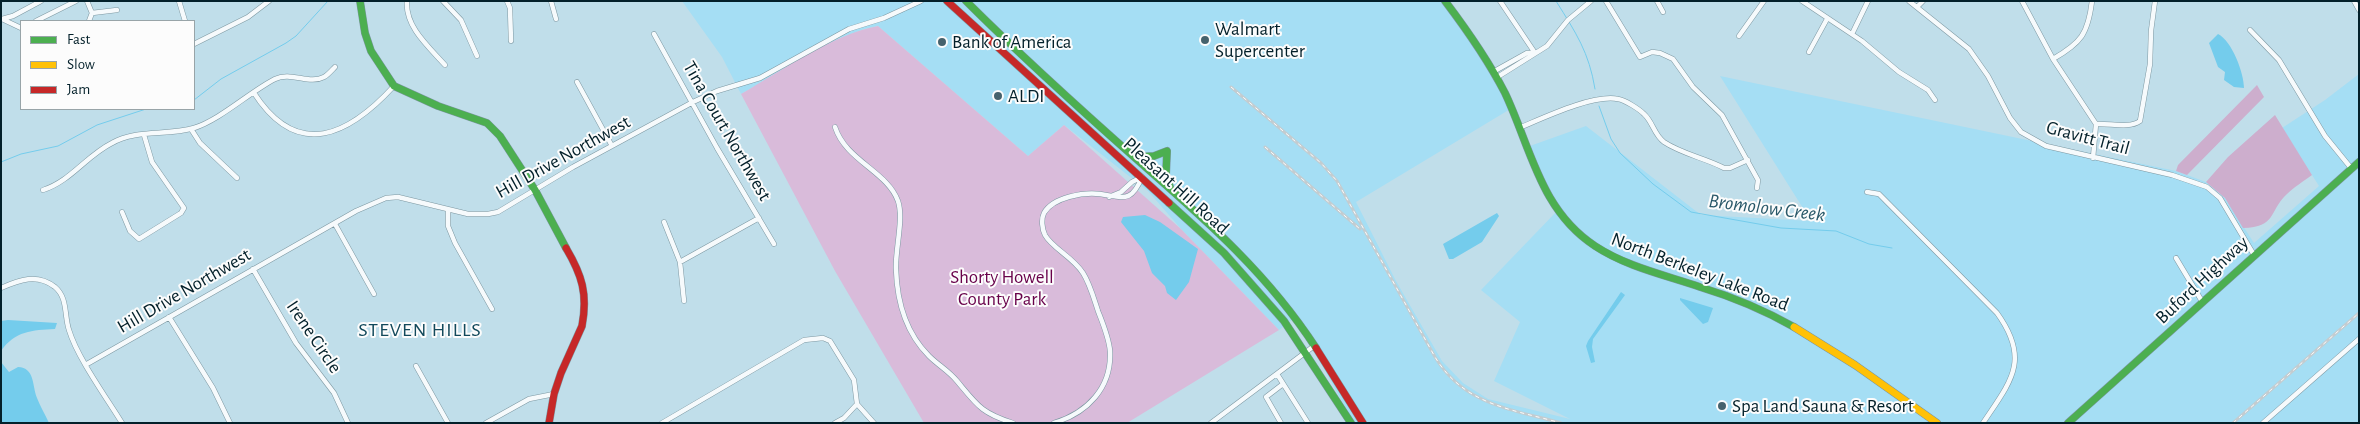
<!DOCTYPE html>
<style>
body{margin:0}
#map{position:relative;width:2360px;height:424px;overflow:hidden;background:#c0deea;font-family:"Alegreya Sans",sans-serif}
canvas{display:block}
.frame{position:absolute;inset:0;border:2px solid #03202a;pointer-events:none}
.legend{position:absolute;left:20px;top:20px;width:175px;height:90px;box-sizing:border-box;background:#fcfcfc;border:1px solid #98a4a8;margin:0;padding:6px 9px;list-style:none;font-size:15px;color:#03202a}
.legend li{display:flex;align-items:center;gap:10px;height:25px}
.legend b{width:25px;border:1px solid #98a4a8}
</style>
<div id="map">
<canvas width="2360" height="424"></canvas>
<div class="frame"></div>
<ul class="legend">
<li><b style="height:6px;background:#4caf50"></b>Fast</li>
<li><b style="height:6px;background:#ffc107"></b>Slow</li>
<li><b style="height:6px;background:#c62828"></b>Jam</li>
</ul>
</div>
<script>
const ctx = document.querySelector('canvas').getContext('2d');
ctx.lineJoin = 'round';
function paint(path, color) { ctx.fillStyle = color; ctx.fill(path, 'evenodd'); }
function trace(path, color, width, dash) { ctx.strokeStyle = color; ctx.lineWidth = width; ctx.lineCap = dash ? 'butt' : 'round'; ctx.setLineDash(dash || []); ctx.stroke(path); }
function drawText(font, color, halo, rows, align = 'center') {
  ctx.font = font + ' "Alegreya Sans",sans-serif'; ctx.lineWidth = 4; ctx.setLineDash([]); ctx.textBaseline = 'middle'; ctx.strokeStyle = halo; ctx.fillStyle = color; for (const [text, x, y, turn = 0] of rows) {
    ctx.save(); ctx.translate(x, y); ctx.rotate((+turn || 0) * Math.PI / 180); ctx.textAlign = isNaN(turn) ? turn : align; if (halo) ctx.strokeText(text, 0, 0); ctx.fillText(text, 0, 0); ctx.restore();
  }
}
paint(new Path2D(`
 M682 1H1442L1464 26 1512 108 1356 202 1396 281 1442 361 1463 383 1488 399 1570 419 1494 381 1520 322 1481 290 1557 211 1527 147 1586 126 1701 215 1811 221 1720 76 2176 171 2206 182 2225 198 2254 243 2319 186 2282 128 2325 100 2359 74V423H1354L1308 340 1293 319 1279 330 1181 229 1148 191 1064 125 1028 156 878 26 864 29 839 39 741 94 722 57Z`), '#a5def4');
paint(new Path2D(`
 M878 26 1028 156 1064 125 1181 229 1279 330 1127 423H924L835 271 741 94C783 70 831 35 878 26Z`), '#d9bbda');
paint(new Path2D(`
 M2257 85 2264 97 2187 175 2176 171 2178 165Z
 M2275 115 2312 175C2304 181 2294 187 2287 194 2268 212 2277 227 2243 228L2225 198 2206 182 2228 157Z`), '#cdaecd');
paint(new Path2D(`
 M2218 34C2232 41 2244 73 2244 88L2234 87 2224 80 2225 72 2218 67 2209 43Z
 M1497 213 1499 216 1482 242 1453 259H1449L1443 244Z
 M1145 215 1160 222 1198 249 1189 282 1176 300 1167 293 1165 286 1152 273 1144 251 1121 222 1123 217Z
 M1621 292 1625 295 1593 339 1592 347 1595 362 1591 363 1586 346 1588 341Z
 M1680 298 1713 308 1708 322 1703 324 1680 300Z
 M8 320 57 323 55 329C32 330 15 331 1 351V321Z
 M1 362 9 372 18 367C35 368 32 385 37 398 40 406 45 414 49 423H1Z`), '#74ccec');
trace(new Path2D(`
 M1556 1C1576 33 1589 52 1595 89
 M194 100 221 79 286 43 296 36 328 1
 M1599 106 1611 139 1620 153 1653 184 1691 212 1781 228 1836 231 1869 244 1892 248
 M1 162 21 154 58 146 97 125 146 109`), '#74ccec', 1);
const street = new Path2D(`
 M87 1 92 13 89 21
 M179 1 185 21
 M407 1C405 27 429 47 445 65
 M443 1 461 20 477 56
 M507 1 510 8 511 41
 M551 1 556 19
 M1500 1 1535 53
 M1606 1 1640 57 1652 52 1660 53 1673 59 1693 87 1722 115 1758 180 1757 188
 M1657 1 1663 12
 M1802 1 1862 41 1899 72 1928 90 1935 100
 M1909 1 1969 49 1988 76 2010 118 2021 132 2046 146 2172 175 2207 187 2220 198 2254 255
 M2022 1 2053 59 2096 124 2093 158
 M2354 1 2359 10
 M1917 7 1923 1
 M92 13 117 10
 M2 19 13 16 41 1
 M2 19 21 28
 M36 21 76 1
 M2250 30 2279 60 2325 136 2351 168
 M654 34 717 148 774 244
 M1852 34 1868 1
 M1739 36 1764 1
 M194 44 248 17 269 1
 M1809 52 1827 19
 M2053 59C2081 43 2088 34 2092 1
 M1493 72 1527 53H1535
 M1496 78 1547 46 1568 20 1591 1
 M577 82 612 146
 M254 93C298 161 349 135 394 86
 M2096 124C2110 123 2129 129 2140 121L2150 64 2151 31 2155 1
 M835 127C846 161 887 171 898 201 904 219 895 250 896 269 897 302 905 332 929 356 938 365 949 371 957 381 977 405 981 413 1013 423
 M1519 128C1543 118 1593 94 1618 99 1625 100 1639 109 1644 114 1653 122 1654 135 1664 142 1682 154 1705 158 1724 168H1730L1748 160
 M191 129 200 143 237 178
 M43 190C71 181 86 156 112 143 136 129 167 136 194 128 220 120 251 91 275 79 291 71 309 85 324 77 328 75 332 70 335 67
 M1867 192 1879 194 1997 313C2031 360 2011 381 1983 423
 M1109 197 1121 192 1132 182 1142 177
 M448 210V226L455 243 492 309
 M122 212 130 231 139 239 181 213 184 208 152 162 144 135
 M664 222 680 262 684 301
 M335 224 374 294
 M2176 258 2203 303
 M680 262 759 218
 M253 269 296 343 334 393 348 423
 M1 288C19 280 37 273 55 287 68 298 64 315 69 330 77 357 106 397 122 423
 M169 317 213 388 230 423
 M87 364 356 211 386 198 398 197 468 214H488L498 212 573 167 693 102 717 91 760 78 849 29 884 18 921 1
 M416 366 448 423
 M1277 374 1308 423
 M857 404 874 423
 M486 423 529 399 554 394
 M662 423 804 340 823 338 830 341 854 380 857 404 844 418 835 423
 M1054 423C1087 413 1112 388 1110 351 1109 338 1103 324 1098 311 1094 299 1090 284 1083 273 1073 257 1052 248 1045 235 1042 229 1041 219 1044 213 1053 197 1084 192 1100 194 1123 197 1131 204 1142 177
 M1211 423 1314 346
 M1281 423 1266 397 1283 384
 M2263 423 2359 339`);
const fast = new Path2D(`
 M360 1 365 33 371 51 394 86 438 106 487 123 500 136 535 190 566 248
 M966 1C1023 58 1082 111 1142 164 1207 221 1268 274 1316 348
 M1445 1C1467 30 1488 60 1505 93 1531 148 1540 210 1595 246 1627 267 1665 275 1700 287 1733 297 1764 310 1794 327
 M1135 157 1154 156 1167 151 1166 175 1170 187
 M1169 203 1224 253 1284 321 1351 423
 M2068 423 2359 162`);
const slow = new Path2D(`
 M1794 327 1855 365 1937 423`);
const jam = new Path2D(`
 M947 1 1169 203
 M1316 348 1363 423
 M549 423 554 394 561 373 582 326C588 294 582 275 566 248`);
trace(street, '#7c97a1', 5.5);
trace(fast, '#7c97a1', 8);
trace(slow, '#7c97a1', 8);
trace(jam, '#7c97a1', 8);
trace(street, '#f6fafc', 4.5);
trace(fast, '#4caf50', 7);
trace(slow, '#ffc107', 7);
trace(jam, '#c62828', 7);
const rail = new Path2D(`
 M1231 87 1321 163 1337 181 1435 357C1464 405 1511 409 1561 423
 M1265 147 1360 229
 M2233 423 2359 313`);
trace(rail, '#c3ccd0', 3);
trace(rail, '#fcfcfc', 1, [4]);
for (const [x, y, r, color] of [
 [1205,40,5,"#45626d"],
 [942,42,5,"#45626d"],
 [998,96,5,"#45626d"],
 [1722,406,5,"#45626d"]
]) { const dot = new Path2D(); dot.arc(x, y, r, 0, 2 * Math.PI); ctx.fillStyle = color; ctx.fill(dot); trace(dot, '#fcfcfc', 2); }
drawText('19px', '#03202a', '#fcfcfc', [
 ["Walmart",1215,29],
 ["Supercenter",1215,51],
 ["Bank of America",952,42],
 ["ALDI",1008,96],
 ["Spa Land Sauna & Resort",1732,406]
], 'left');
drawText('19px', '#03202a', '#fcfcfc', [
 ["Tina Court Northwest",727,131,60],
 ["Gravitt Trail",2088,138,15],
 ["Hill Drive Northwest",563,157,-29],
 ["Pleasant Hill Road",1176,186,42],
 ["North Berkeley Lake Road",1700,272,21],
 ["Buford Highway",2202,280,-43],
 ["Hill Drive Northwest",184,291,-30],
 ["Irene Circle",314,337,56]
]);
drawText('19px', '#68014a', '#fcfcfc', [
 ["Shorty Howell",1002,277],
 ["County Park",1002,299]
]);
drawText('italic 20px', '#295869', '#fcfcfc', [
 ["Bromolow Creek",1767,208,7]
]);
ctx.letterSpacing = '1px';
drawText('20px', '#12495b', '#fcfcfc', [
 ["STEVEN HILLS",420,330]
]);
ctx.letterSpacing = '0px';
</script>
